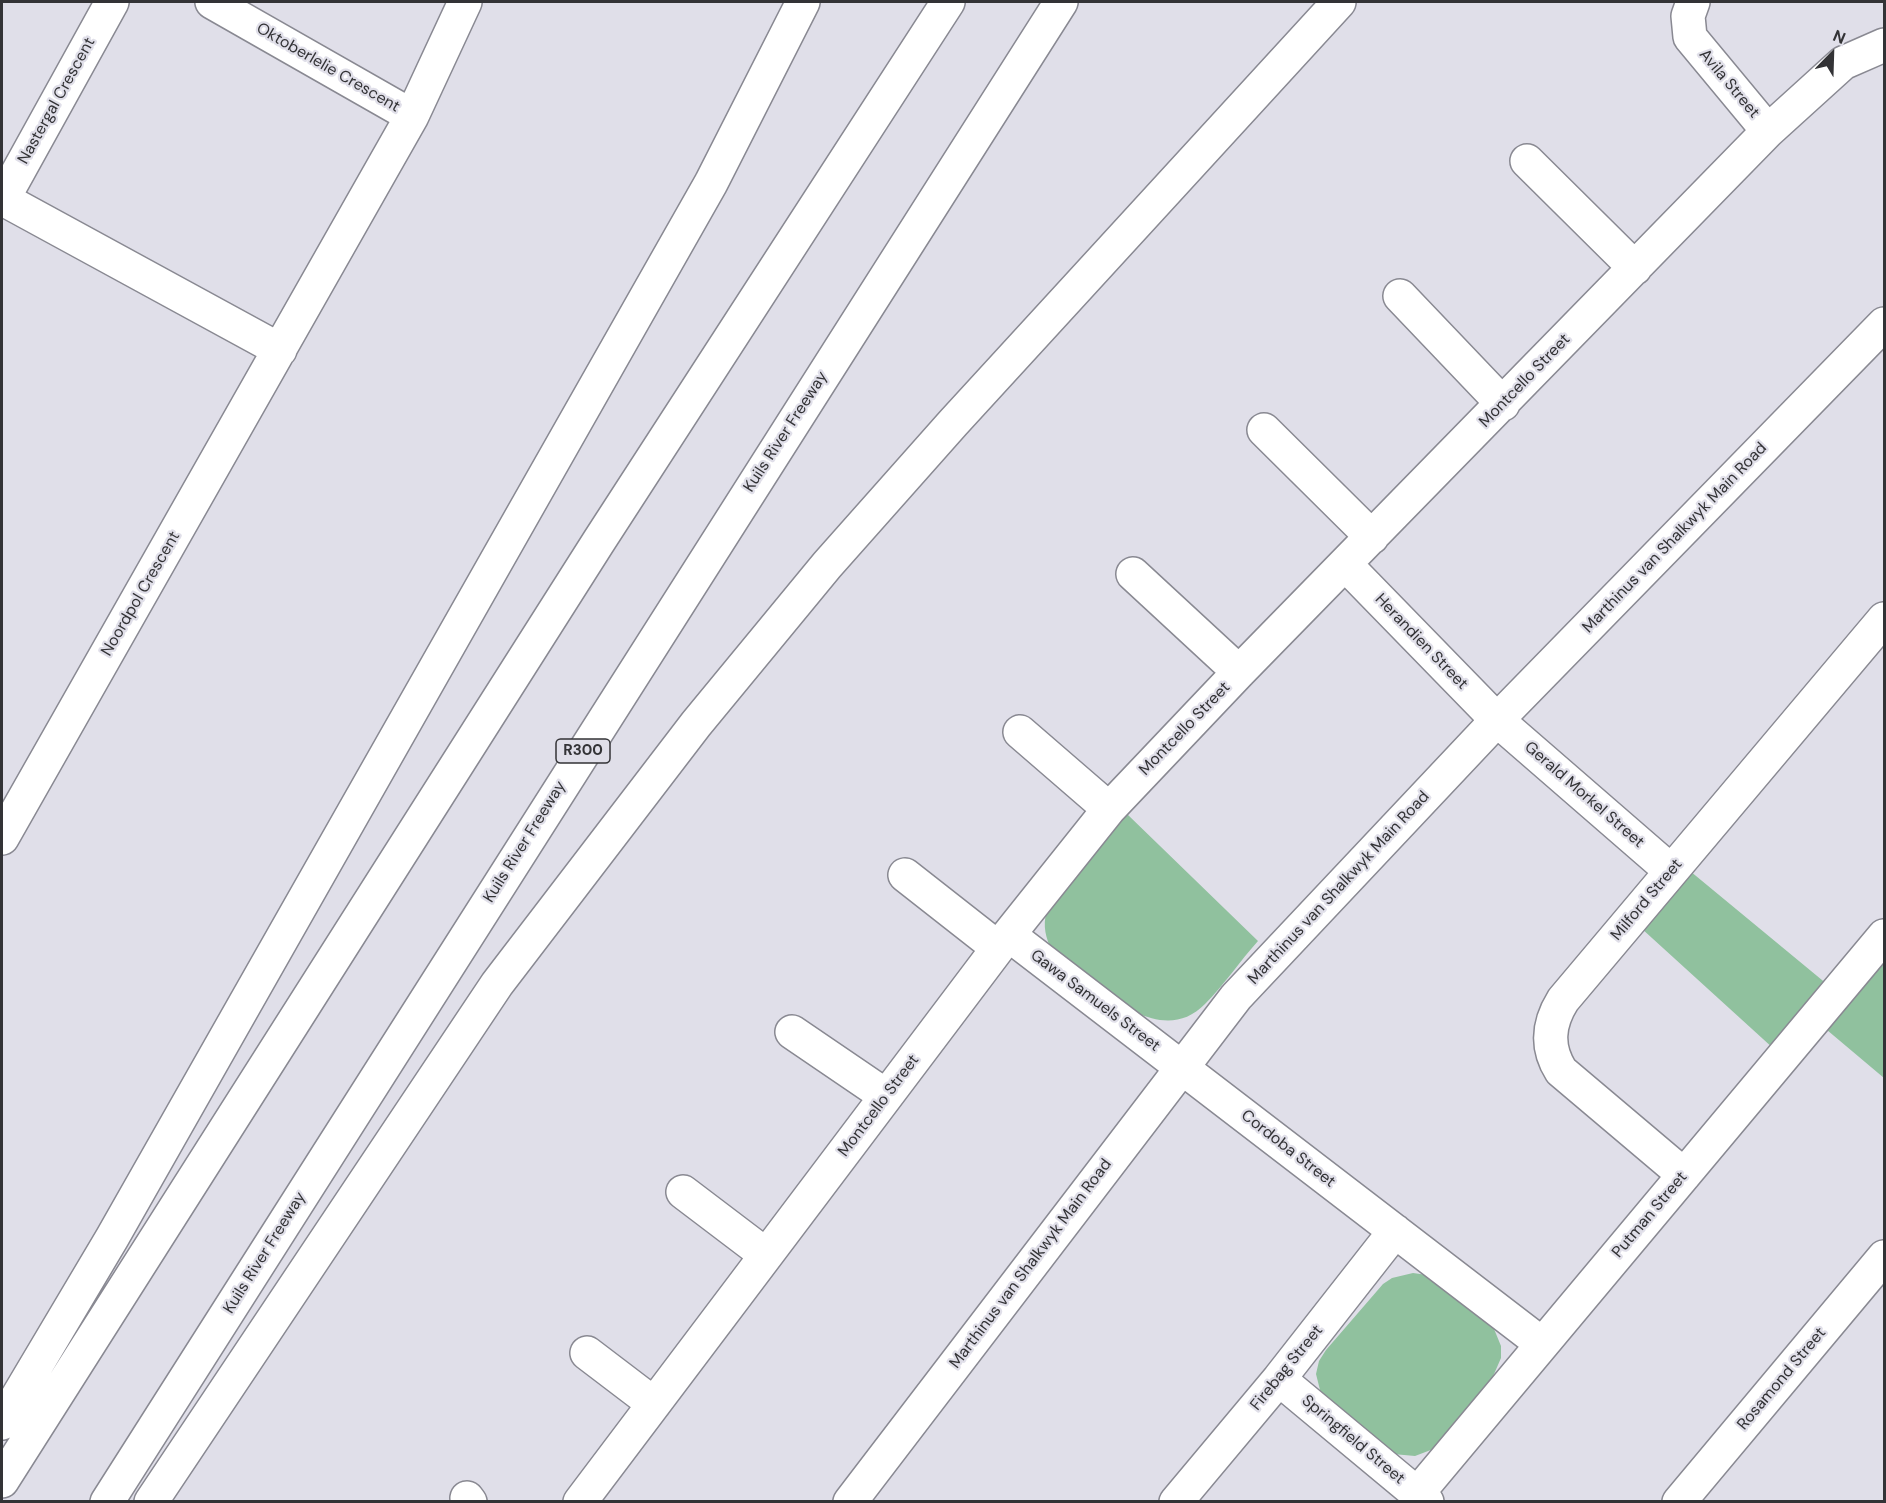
<!DOCTYPE html>
<style>
body{margin:0}
#map{position:relative;width:1886px;height:1503px;overflow:hidden;background:#e0dfe9;font-family:"DM Sans",sans-serif}
canvas{display:block}
.frame{position:absolute;inset:0;border:3px solid #333336;pointer-events:none}
.north{position:absolute;left:1802px;top:24px;width:60px;height:60px;-webkit-text-stroke:4px #e0dfe9;paint-order:stroke;rotate:23deg;font-size:16px;font-weight:700;line-height:24px;text-align:center;color:#333336}
.north::after{content:'';display:block;margin:auto;width:21px;height:27px;background:#333336;clip-path:polygon(50% 0,100% 100%,50% 72%,0 100%)}
</style>
<div id="map">
<canvas width="1886" height="1503"></canvas>
<div class="frame"></div>
<div class="north">N</div>
</div>
<script>
const ctx = document.querySelector('canvas').getContext('2d');
ctx.lineJoin = 'round';
function paint(path, color) { ctx.fillStyle = color; ctx.fill(path, 'evenodd'); }
function trace(path, color, width, dash) { ctx.strokeStyle = color; ctx.lineWidth = width; ctx.lineCap = dash ? 'butt' : 'round'; ctx.setLineDash(dash || []); ctx.stroke(path); }
function drawText(font, color, halo, rows, align = 'center') {
  ctx.font = font + ' "DM Sans",sans-serif'; ctx.lineWidth = 4.5; ctx.setLineDash([]); ctx.textBaseline = 'middle'; ctx.strokeStyle = halo; ctx.fillStyle = color; for (const [text, x, y, turn = 0] of rows) {
    ctx.save(); ctx.translate(x, y); ctx.rotate((+turn || 0) * Math.PI / 180); ctx.textAlign = isNaN(turn) ? turn : align; if (halo) ctx.strokeText(text, 0, 0); ctx.fillText(text, 0, 0); ctx.restore();
  }
}
paint(new Path2D(`
 M1127 814 1258 941C1240 961 1224 985 1205 1004 1156 1054 1088 977 1050 947 1044 932 1043 922 1048 906Z
 M1690 871 1828 985 1774 1049 1641 928Z
 M1884 961V1078L1827 1030Z
 M1413 1273 1427 1275 1492 1324 1501 1346V1358L1491 1381 1436 1448 1415 1456 1393 1454 1321 1394 1316 1374 1319 1361 1326 1350 1383 1284 1392 1278Z`), '#90c19e');
const minor = new Path2D(`
 M212 2 412 116
 M1693 2 1688 16 1690 37 1768 131
 M1527 161 1635 268
 M3 199 280 350
 M2 201 112 2
 M1400 296 1503 404
 M1264 430 1372 537
 M1345 564 1497 720 1671 871
 M1133 574 1239 672
 M1020 732 1109 809
 M2 838 412 116 465 2
 M905 875 998 948
 M1009 935 1542 1344
 M792 1032 886 1096
 M1684 1175 1561 1071C1546 1047 1548 1024 1563 1000L1884 619
 M683 1192 766 1255
 M587 1353 654 1404
 M1279 1379 1427 1502
 M1417 1494 1884 936
 M467 1498 470 1502
 M580 1502 998 948 1109 809 1239 672 1768 131 1843 63 1884 45
 M850 1502 1236 997 1497 720 1884 324
 M1176 1502 1279 1379 1395 1231
 M1679 1502 1884 1257`);
const highway = new Path2D(`
 M2 1423 112 1238 711 183 803 2
 M2 1481 599 541 948 2
 M107 1502 1061 2
 M151 1502 497 984 696 724 827 565 953 423 1339 2`);
trace(minor, '#898992', 36);
trace(highway, '#898992', 36);
trace(minor, '#fff', 33);
trace(highway, '#fff', 33);
for (const [x, y, w] of [
 [583,751,54]
]) { const box = new Path2D(); box.roundRect(x - w / 2, y - 12, w, 24, 4.5); ctx.fillStyle = '#e0dfe9'; ctx.fill(box); trace(box, '#333336', 1.5); }
drawText('bold 15px', '#333336', null, [
 ["R300",583,751]
]);
drawText('16px', '#333336', '#e0dfe9', [
 ["Oktoberlelie Crescent",328,68,30],
 ["Avila Street",1729,84,50],
 ["Nastergal Crescent",57,101,-61],
 ["Montcello Street",1525,381,-46],
 ["Kuils River Freeway",786,432,-57],
 ["Marthinus van Shalkwyk Main Road",1675,538,-46],
 ["Noordpol Crescent",141,594,-60],
 ["Herandien Street",1421,642,46],
 ["Montcello Street",1185,729,-46],
 ["Gerald Morkel Street",1584,795,41],
 ["Kuils River Freeway",525,842,-58],
 ["Marthinus van Shalkwyk Main Road",1339,888,-47],
 ["Milford Street",1647,900,-50],
 ["Gawa Samuels Street",1095,1001,37],
 ["Montcello Street",879,1106,-53],
 ["Cordoba Street",1288,1149,38],
 ["Putman Street",1650,1215,-50],
 ["Kuils River Freeway",265,1253,-58],
 ["Marthinus van Shalkwyk Main Road",1031,1264,-53],
 ["Firebag Street",1287,1368,-51],
 ["Rosamond Street",1782,1379,-50],
 ["Springfield Street",1353,1440,40]
]);
</script>
